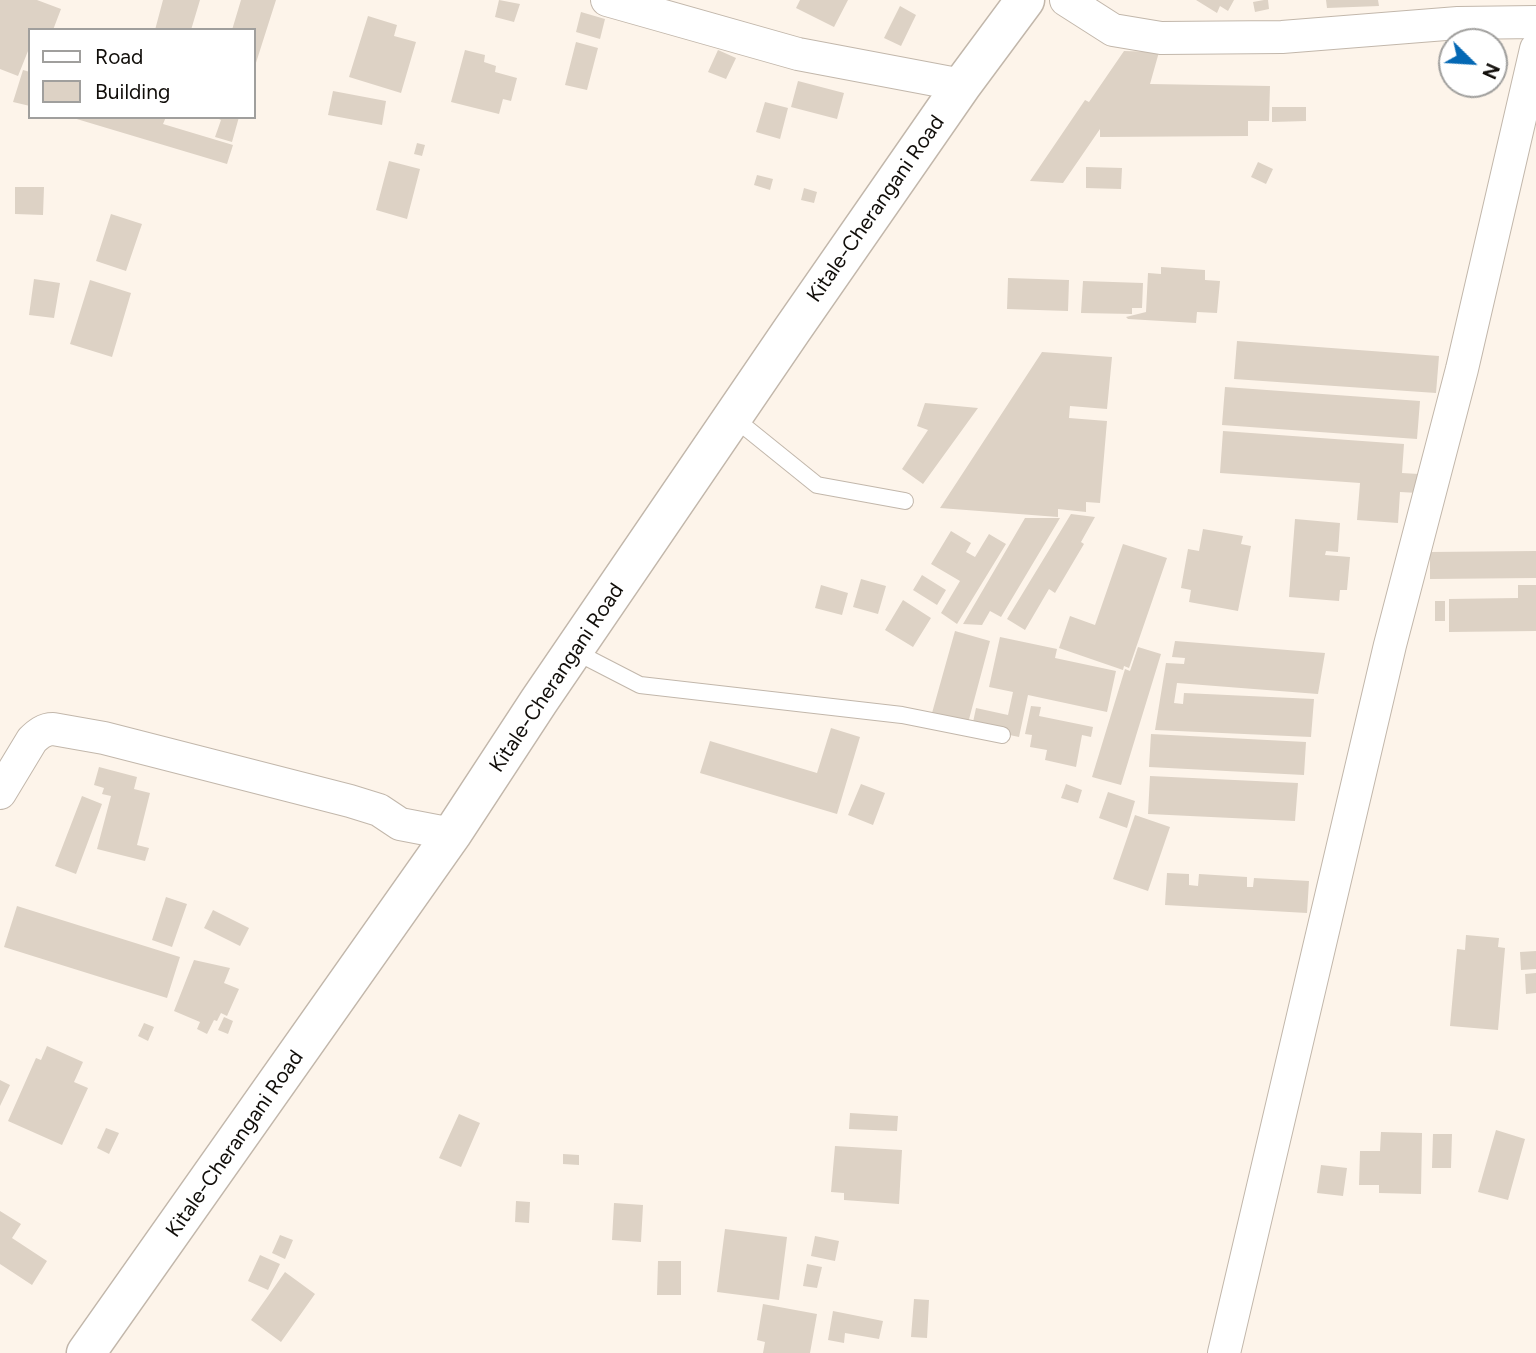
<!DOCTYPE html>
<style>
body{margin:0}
#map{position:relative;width:1536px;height:1353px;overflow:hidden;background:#fdf4ea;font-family:Figtree,sans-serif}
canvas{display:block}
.legend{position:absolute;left:28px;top:28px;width:228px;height:91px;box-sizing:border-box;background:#fff;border:2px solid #a09f9d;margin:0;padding:9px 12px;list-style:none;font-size:21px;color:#110e0a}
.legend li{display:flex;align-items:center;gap:14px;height:35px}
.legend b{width:35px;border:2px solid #a09f9d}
.north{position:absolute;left:1438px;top:28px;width:70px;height:70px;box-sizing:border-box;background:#fff;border:2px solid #a09f9d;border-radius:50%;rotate:114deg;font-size:19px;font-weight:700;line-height:28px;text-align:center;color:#110e0a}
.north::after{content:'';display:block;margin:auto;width:24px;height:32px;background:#0468b4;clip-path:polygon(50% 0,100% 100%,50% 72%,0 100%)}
</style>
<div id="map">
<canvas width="1536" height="1353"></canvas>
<ul class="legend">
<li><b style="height:9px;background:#fff"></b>Road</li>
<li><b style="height:19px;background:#ddd2c5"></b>Building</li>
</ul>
<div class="north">N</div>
</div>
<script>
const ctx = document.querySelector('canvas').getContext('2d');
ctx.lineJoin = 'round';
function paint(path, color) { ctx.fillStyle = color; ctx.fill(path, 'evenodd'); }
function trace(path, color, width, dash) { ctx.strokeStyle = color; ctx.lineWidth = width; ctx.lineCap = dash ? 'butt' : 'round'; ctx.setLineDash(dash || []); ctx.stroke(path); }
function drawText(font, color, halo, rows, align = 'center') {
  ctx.font = font + ' Figtree,sans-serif'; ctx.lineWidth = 6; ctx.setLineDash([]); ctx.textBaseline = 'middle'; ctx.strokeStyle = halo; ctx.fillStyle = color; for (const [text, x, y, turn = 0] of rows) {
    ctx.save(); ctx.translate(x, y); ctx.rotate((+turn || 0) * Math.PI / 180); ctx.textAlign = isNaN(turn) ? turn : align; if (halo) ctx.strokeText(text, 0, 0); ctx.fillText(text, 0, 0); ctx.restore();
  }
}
paint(new Path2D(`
 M0 0H37L61 9 53 30H30V46L18 76 0 69Z
 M163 0H200L191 30H155Z
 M241 0H276L254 69V30H232Z
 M499 0 520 4 514 22 495 17Z
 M800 0H848L834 27 796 8Z
 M1196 0H1234L1228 11 1220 6 1217 13Z
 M1264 0H1268L1269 9 1255 12 1253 2Z
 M1326 0H1378L1379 6 1327 8Z
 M900 6 916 15 901 46 884 38Z
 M581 12 605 19 600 39 576 32Z
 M368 16 397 25 394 36 416 42 401 93 349 77Z
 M576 42 598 48 587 90 565 85Z
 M465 50 485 55 484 62 496 66 495 72 517 78 511 101 503 99 499 114 451 102Z
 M718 50 736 58 726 79 708 72Z
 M1124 51 1159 52 1150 84 1270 86 1269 121H1248V136L1100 137V129L1063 183 1030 181 1085 100 1089 102Z
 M23 70 30 72V106L13 102Z
 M798 81 844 93 837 119 791 107Z
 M333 91 386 101 382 125 328 115Z
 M765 102 788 108 780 139 756 132Z
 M1272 107H1306V121L1272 122Z
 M70 117H166L163 124 233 145 227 164Z
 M215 117H239L232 142 215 137 221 120Z
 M417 143 425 145 422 156 414 154Z
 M389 161 420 169 407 219 376 210Z
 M1258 162 1273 169 1266 184 1251 177Z
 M1086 167 1122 168 1121 189 1086 188Z
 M757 175 773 179 770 190 754 185Z
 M15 187H44L43 215 15 214Z
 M804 188 817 192 814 203 801 200Z
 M111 214 142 224 126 271 96 261Z
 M1161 267 1205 270V280L1220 281 1217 313 1197 312 1196 323 1128 319 1126 317 1146 312 1148 273 1161 274Z
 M1008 278 1069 280 1068 311 1007 309Z
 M34 279 60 283 54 318 29 315Z
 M90 280 131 293 112 357 70 344Z
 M1083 281 1143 283 1142 308H1132V314L1081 313Z
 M1237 341 1439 356 1436 393 1234 379Z
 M1042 352 1112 357 1107 409 1070 406 1069 418 1107 421 1100 503 1086 502V512L1058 509V517L940 508Z
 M1225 387 1420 401 1417 439 1222 425Z
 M925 403 978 408 923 484 902 469 928 430 917 426Z
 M1223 431 1404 444 1402 473 1419 474 1418 493 1400 492 1398 523 1357 520 1360 483 1220 473Z
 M1071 514 1095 517 1081 542 1084 544 1055 593 1049 589 1025 630 1007 619Z
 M1025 518H1060L1001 617 990 611 982 625 963 624Z
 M1295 519 1340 523 1338 552 1326 551 1325 555 1350 557 1347 590H1340L1339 601 1289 597Z
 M1203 529 1243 536 1241 544 1251 546 1238 611 1189 602 1191 590 1181 588 1188 549 1199 551Z
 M951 531 971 543 966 552 975 557 989 534 1006 544 957 624 941 613 960 581 931 564Z
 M1123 544 1167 558 1129 668 1124 666 1123 670 1059 648 1070 616 1095 625Z
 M1536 551V578L1430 579V552Z
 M922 575 946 590 937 605 913 590Z
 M861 579 886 586 878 614 853 607Z
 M821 585 848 593 842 615 815 608Z
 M1518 585H1536V631L1449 632V599L1518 598Z
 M903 600 931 618 913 647 885 630Z
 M1435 601H1445V621H1435Z
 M955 631 990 641 968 723 932 713Z
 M1000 637 1057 649 1055 658 1116 671 1107 712 1028 695 1019 737 972 727 976 708 1008 715 1013 692 989 687Z
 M1175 641 1325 653 1318 694 1177 683 1174 703 1183 704 1184 693 1314 699 1311 737 1155 730 1166 663 1184 664 1185 658 1172 657Z
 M1138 647 1161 654 1121 785 1092 777 1125 669 1130 671Z
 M1031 706 1041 707 1039 716 1093 727 1091 737 1082 735 1076 767 1045 760 1047 750 1030 747 1032 735 1025 734Z
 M831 728 860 737 837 814 700 773 710 741 817 773Z
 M1151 734 1306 742 1304 775 1149 767Z
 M99 767 137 777 134 789 150 793 137 845 149 848 145 861 97 849 111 796 102 794 104 788 94 785Z
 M1150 776 1298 783 1295 821 1148 814Z
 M861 784 885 793 873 825 848 815Z
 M1066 784 1082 790 1078 803 1061 798Z
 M1108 792 1135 801 1127 828 1099 818Z
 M82 796 102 804 76 874 55 866Z
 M1135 815 1170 827 1148 891 1113 879Z
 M1167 873 1189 874V885L1198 886 1199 874 1247 877V887H1253L1254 878 1309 881 1307 913 1165 905Z
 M166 897 187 904 172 947 152 940Z
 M17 906 180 957 167 998 4 947Z
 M213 910 249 928 240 946 204 928Z
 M1466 935 1499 938 1498 947 1505 948 1498 1030 1450 1026 1457 949 1465 950Z
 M1536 951V969L1521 970 1520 952Z
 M194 960 230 968 224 983 239 989 227 1016 221 1013 217 1021 214 1020 207 1034 197 1029 200 1022 174 1011Z
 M1536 973V993L1526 994 1525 974Z
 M224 1017 233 1021 228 1034 218 1030Z
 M144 1023 154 1027 148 1041 138 1036Z
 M47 1046 83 1062 74 1082 88 1088 62 1145 8 1121 36 1058 41 1060Z
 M0 1080 10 1085 0 1106Z
 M850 1113 898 1116 897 1131 849 1129Z
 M459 1114 480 1123 461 1167 439 1158Z
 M106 1128 119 1133 109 1154 97 1148Z
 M1496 1130 1525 1139 1508 1200 1478 1192Z
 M1381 1132 1422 1133 1421 1194 1379 1193V1185H1359L1360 1151H1380Z
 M1433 1134H1452L1451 1168H1432Z
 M835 1146 902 1150 899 1204 844 1200V1193L831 1192Z
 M563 1154 579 1155V1165L563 1164Z
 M1321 1165 1347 1168 1343 1196 1317 1193Z
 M516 1201 530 1202 529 1223 515 1222Z
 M614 1203 643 1205 641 1242 612 1240Z
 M0 1211 21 1224 12 1238 47 1261 32 1285 0 1264Z
 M725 1229 787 1237 779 1300 717 1292Z
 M280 1235 293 1240 285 1259 272 1253Z
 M815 1236 839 1241 835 1261 811 1256Z
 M260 1255 280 1264 268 1290 248 1281Z
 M658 1261H681V1295H657Z
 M807 1264 822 1267 817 1288 803 1286Z
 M285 1272 315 1294 281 1342 251 1320Z
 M914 1299 929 1300 927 1338 911 1337Z
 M763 1304 817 1314 810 1353H763L765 1342 757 1340Z
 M833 1311 883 1321 879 1339 845 1333 844 1343 828 1340Z`), '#ddd2c5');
const lane = new Path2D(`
 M734 418 817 485 905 501
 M574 651 640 685 902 715 1002 735`);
const street = new Path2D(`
 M607 0 798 54 962 85
 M1066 0 1113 30 1161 38 1282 37 1458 23 1536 22
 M0 793 32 740C38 734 44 729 53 729L104 738 350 801 379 810 400 824 452 834
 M1224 1353 1390 645 1462 369 1536 49`);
const secondary = new Path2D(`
 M86 1353 452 834 539 701 792 330 962 85 1025 0`);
trace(lane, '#c2b7ab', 18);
trace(street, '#c2b7ab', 34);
trace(secondary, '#c2b7ab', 41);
trace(lane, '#fff', 16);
trace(street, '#fff', 32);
trace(secondary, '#fff', 38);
drawText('21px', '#110e0a', '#fff', [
 ["Kitale-Cherangani Road",876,209,-55],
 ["Kitale-Cherangani Road",557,678,-56],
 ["Kitale-Cherangani Road",235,1144,-55]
]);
</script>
